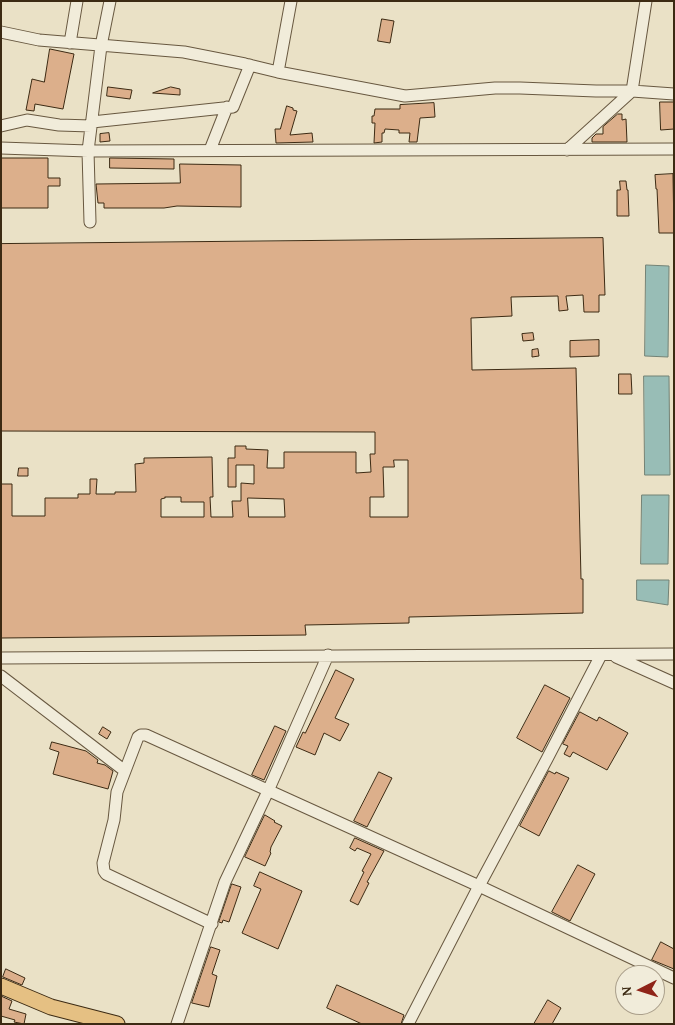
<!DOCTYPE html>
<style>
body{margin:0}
#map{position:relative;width:675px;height:1025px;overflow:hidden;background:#eae1c6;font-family:"Gentium Book Plus",serif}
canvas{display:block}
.frame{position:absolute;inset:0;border:2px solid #3c2a13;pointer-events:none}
.north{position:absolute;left:615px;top:965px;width:50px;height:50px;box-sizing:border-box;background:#f1ecda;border:1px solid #a99e8a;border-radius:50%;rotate:265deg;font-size:14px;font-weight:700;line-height:20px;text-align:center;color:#3c2a13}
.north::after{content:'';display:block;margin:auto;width:18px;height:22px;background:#8f2418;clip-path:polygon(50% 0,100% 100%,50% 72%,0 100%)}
</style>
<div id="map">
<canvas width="675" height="1025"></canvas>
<div class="frame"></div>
<div class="north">N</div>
</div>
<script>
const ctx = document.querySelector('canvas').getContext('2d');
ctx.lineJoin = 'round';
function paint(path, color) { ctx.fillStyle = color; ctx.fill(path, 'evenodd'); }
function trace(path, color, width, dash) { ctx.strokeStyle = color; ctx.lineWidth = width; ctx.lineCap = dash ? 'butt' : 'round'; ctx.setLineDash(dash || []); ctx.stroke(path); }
const water = new Path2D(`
 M646 265 669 266 668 357 645 356Z
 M644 376H669L670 475H645Z
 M642 495H669L668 564H641Z
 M637 580H669L668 605 637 600Z`);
paint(water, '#98bdb6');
trace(water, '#738275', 1);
const building = new Path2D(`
 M382 19 394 21 390 43 378 41Z
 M50 49 74 54 63 109 35 104 34 111 26 110 32 79 44 82Z
 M108 87 132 90 130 99 107 96Z
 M171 87 180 89V95L153 93Z
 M660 102H674V129L661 130Z
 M434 103 435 117 420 118 417 142H409L410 133H399V130L385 129 384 133H382V142L374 143 375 123H372V116H374L375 109H400V105Z
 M287 106 293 108V110L297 111 290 135 312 133 313 142 276 143 275 129H280Z
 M618 114H622V120L626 119 627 142H592V138L596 134H603V127Z
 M109 133 110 141 100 142V134Z
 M1 158H48V178H60V186H48V208H1Z
 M110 158 174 159V169L110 168Z
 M180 164 241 165V207L177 206 164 208H104V203H98L96 184 180 183Z
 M673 174 674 233H659L657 189H656L655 175Z
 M620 181H626L627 190H628L629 216H617V190H620Z
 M603 238 605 295H599V312H584L583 295 566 296 568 310 559 311 558 296 511 297 512 316 471 318 472 370 576 368 581 579H583V613L409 617V623L305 625 306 635 1 638V484H12V516H45V498H78V494H90V479H97L96 494H115V492H136L135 464 144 463V458L212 457 213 497H210L211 517H233L232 501H241V483L254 484V465H236V487H228V458H235V446H246V449L268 450 267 468H284V452H356V473L371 472 370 454H375V432L1 431V244ZM394 460H408V517H370V497H384L383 467H394ZM165 497H181V502H204V517H161V499L165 498ZM248 498 284 499 285 517H249Z
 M533 333 534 340 523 341 522 334Z
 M599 340V356L570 357V341Z
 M538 349 539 356 532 357V350Z
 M619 374H631L632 394H619Z
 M19 468H28V476H18Z
 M336 670 354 679 335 718 349 724 340 741 324 733 315 755 296 747 303 732 305 733Z
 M545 685 570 698 542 752 517 738Z
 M580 712 597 721 599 717 628 733 607 770 573 752 570 757 564 754 568 746 563 744Z
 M275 726 286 731 264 780 252 775Z
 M103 727 111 732 107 739 99 734Z
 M52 742 86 751 98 760 97 763 105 765 113 771 108 789 53 774 59 752 50 749Z
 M549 771 555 774 556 772 569 778 539 836 520 826Z
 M379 772 392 778 367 827 354 821Z
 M265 815 275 821 274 822 282 826 271 847 270 852 271 853 265 866 245 857Z
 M355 838 384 851 367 882 369 883 358 905 350 901 364 872 362 871 371 854 357 848 355 851 350 848Z
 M578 865 595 874 570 921 552 912Z
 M260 872 302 891 278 949 242 933 261 889 254 886Z
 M232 884 241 887 229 922 223 920 222 923 219 922Z
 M661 942 674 949V969L652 960Z
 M211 947 220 950 212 974 217 976 209 1007 192 1003Z
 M6 969 25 978 22 985 3 977Z
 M337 985 404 1015 401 1024H362L327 1008Z
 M1 996 12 1001 9 1009 26 1014 24 1024 14 1022 15 1020 1 1016Z
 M548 1000 561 1008 552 1024H534Z`);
paint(building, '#dcaf8b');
trace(building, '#3c2a13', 1);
const minor = new Path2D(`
 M1 32 39 40 184 52 245 64 278 72 405 96 495 88H520L596 91H632L674 94
 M70 43 77 1
 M278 72 291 1
 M92 122 233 107 250 65
 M1 126 27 120 59 125 91 126
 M1 148 88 151 674 149
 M210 150 227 107
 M567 150 632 91 646 1
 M90 222 88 151 101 46 110 1
 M616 657 674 683
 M1 658 674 654
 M1 676 125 771 138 737 141 735H146L479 886 674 978
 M125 771 117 792 114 820 103 863 104 871 106 874 212 924
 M177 1024 225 882 268 791 328 655
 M408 1024 479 886 547 759 601 655`);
const major = new Path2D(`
 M1 986 51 1007 117 1024`);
trace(minor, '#685840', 13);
trace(major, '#3c2a13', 17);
trace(minor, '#f1ecda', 11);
trace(major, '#e5c083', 15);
</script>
